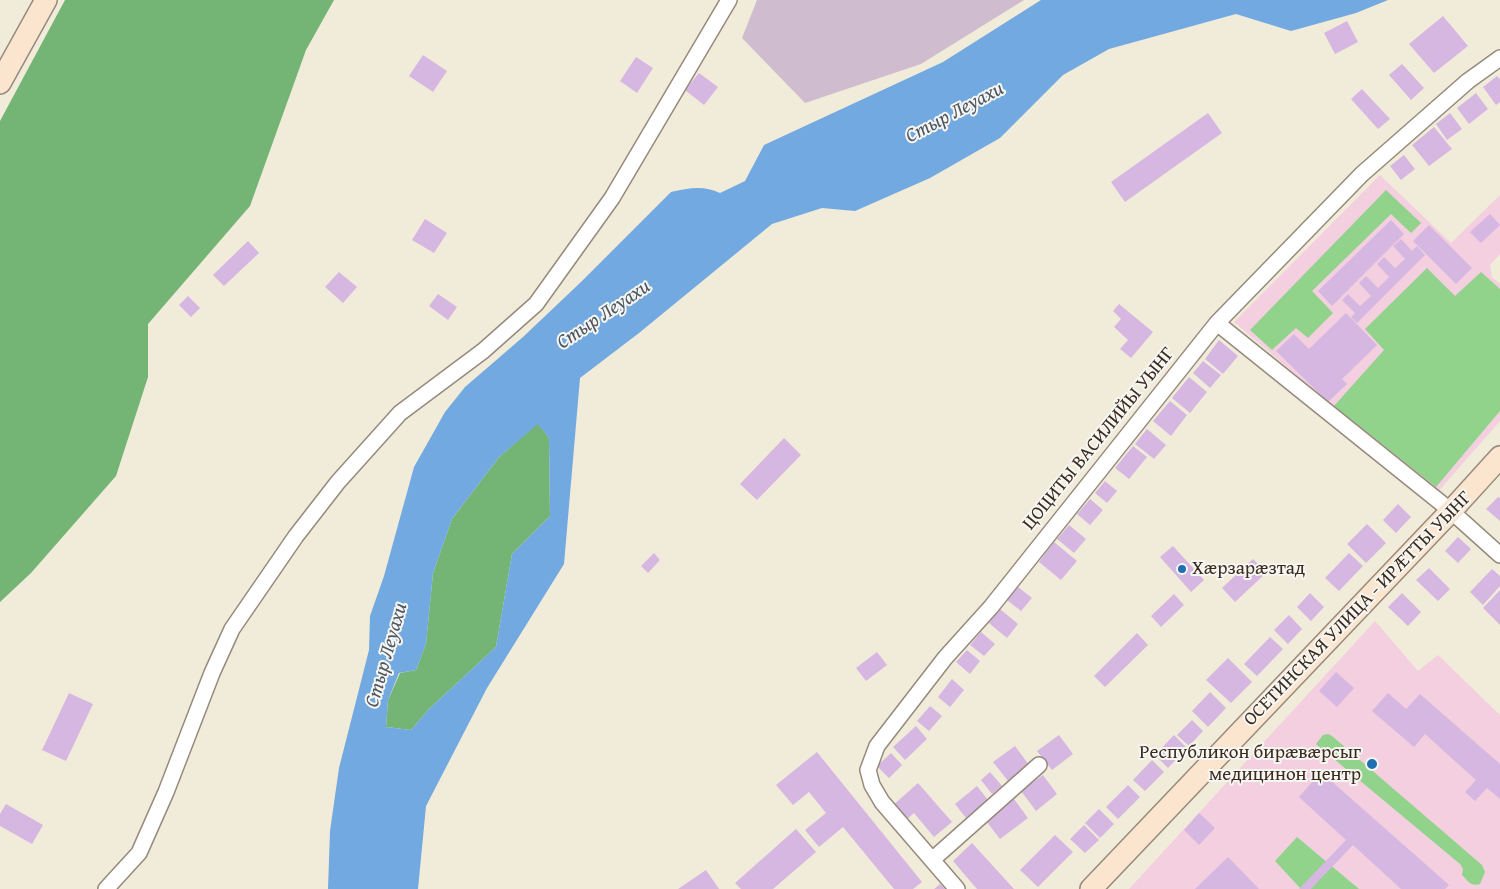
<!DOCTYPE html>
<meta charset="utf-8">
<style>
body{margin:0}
canvas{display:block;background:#f1ebda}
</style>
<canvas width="1500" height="889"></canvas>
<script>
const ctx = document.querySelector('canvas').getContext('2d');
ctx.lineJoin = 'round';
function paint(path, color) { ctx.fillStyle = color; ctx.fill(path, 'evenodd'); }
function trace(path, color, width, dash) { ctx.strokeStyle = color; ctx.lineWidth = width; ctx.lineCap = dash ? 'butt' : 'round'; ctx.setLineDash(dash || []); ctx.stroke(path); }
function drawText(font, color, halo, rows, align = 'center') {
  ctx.font = font + ' "Gentium Book Plus",serif'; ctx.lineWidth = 4; ctx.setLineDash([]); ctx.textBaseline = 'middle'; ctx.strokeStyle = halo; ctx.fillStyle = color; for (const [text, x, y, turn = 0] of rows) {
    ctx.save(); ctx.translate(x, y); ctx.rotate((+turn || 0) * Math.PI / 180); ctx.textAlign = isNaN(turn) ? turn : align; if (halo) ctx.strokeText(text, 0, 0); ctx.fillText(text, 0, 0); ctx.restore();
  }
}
paint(new Path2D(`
 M1380 175 1451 243 1500 195V254L1490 265 1492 277 1500 284V421L1436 494 1234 322Z
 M1375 621 1418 671 1438 655 1500 715V889H1129Z`), '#f3cfe0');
paint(new Path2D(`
 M757 0H1024L921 64 805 103 742 38Z`), '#cfbdcf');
paint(new Path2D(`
 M1386 190 1421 223 1411 233 1391 214 1312 291 1333 313 1308 338 1296 328 1272 350 1250 330Z
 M1427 268 1455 296 1481 272 1500 289V411L1436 487 1334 406 1384 350 1365 329Z
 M1328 734 1332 736 1482 865 1485 872 1480 884C1471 887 1468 881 1462 875L1463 869 1460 864 1316 744 1323 735Z
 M1297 837 1359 889H1301L1275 861Z`), '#91d38a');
paint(new Path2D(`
 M65 0H334L306 50 250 206 148 324V377L116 476 31 573 0 602V121Z
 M538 423 549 438 550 516 512 554 496 647 429 709 411 730 386 727 388 700 400 673 416 670 426 644 433 573 452 519 499 457Z`), '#74b576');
paint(new Path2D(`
 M1041 0H1388L1356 13 1291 31 1236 14 1109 49 1063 75 1000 138 930 178 855 211 822 208 772 224 639 333 580 378 564 564 487 688 426 806 418 889H328L330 831 339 768 369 650 370 616 384 576 414 467 445 412 465 387 523 337 582 281 671 192C688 188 704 185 720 193L745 181 764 145 943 62ZM538 424 549 438 550 516 512 554 496 647 429 709 411 730 386 727 388 700 399 673 416 670 426 644 433 573 452 519 499 457Z`), '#71a9e0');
paint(new Path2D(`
 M1443 16 1468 46 1434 73 1409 44Z
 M1347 21 1358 42 1335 54 1324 33Z
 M423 55 447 71 433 92 409 76Z
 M636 57 653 68 637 93 620 81Z
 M1402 64 1424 88 1411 100 1389 75Z
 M699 73 718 87 704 105 685 90Z
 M1497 76 1500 79V102L1496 105 1483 87Z
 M1362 89 1390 119 1378 129 1351 99Z
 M1476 93 1488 109 1469 124 1457 108Z
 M1208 113 1222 133 1125 202 1111 182Z
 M1450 113 1462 129 1447 140 1436 124Z
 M1434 127 1452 149 1429 166 1412 145Z
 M1404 155 1415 169 1401 180 1390 166Z
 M1490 214 1500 225 1481 243 1470 232Z
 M425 219 447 233 434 253 412 240Z
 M1391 220 1404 234 1332 306 1318 291Z
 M1429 225 1472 268 1456 284 1413 241Z
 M1401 239 1412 251 1417 246 1425 255 1357 323 1351 317 1355 313 1342 300 1348 294 1360 306 1371 296 1359 283 1366 276 1378 288 1389 277 1377 264 1384 257 1395 268 1405 259 1393 246Z
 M248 241 259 253 224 286 213 275Z
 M339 272 357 287 343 303 325 287Z
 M438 294 457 307 448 320 429 306Z
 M188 296 200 308 191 317 179 305Z
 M1119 304 1153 332 1131 358 1120 349 1128 340 1114 327 1121 319 1113 311Z
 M1346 313 1377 345 1342 379 1347 384 1328 402 1276 351 1294 334 1309 349Z
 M1219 340 1238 356 1223 374 1205 359Z
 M1203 361 1221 375 1210 388 1193 373Z
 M1189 377 1207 392 1190 413 1172 398Z
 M1170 401 1187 415 1171 436 1153 421Z
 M1147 429 1166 445 1154 459 1135 444Z
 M784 438 801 455 757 500 740 484Z
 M1133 446 1147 457 1129 479 1115 468Z
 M1105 481 1117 491 1107 503 1095 493Z
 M1498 497 1500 498V521L1486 509Z
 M1090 499 1103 510 1090 525 1077 514Z
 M1398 504 1411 517 1396 533 1383 520Z
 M1367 524 1386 543 1366 563 1347 544Z
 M1069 525 1086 539 1074 553 1057 539Z
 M1458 537 1471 549 1458 563 1445 551Z
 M1054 542 1077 561 1061 580 1039 562Z
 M1173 546 1204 580 1191 592 1160 557Z
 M654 553 660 560 648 573 641 566Z
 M1349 553 1363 566 1339 591 1325 578Z
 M1253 559 1266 573 1235 602 1222 588Z
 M1429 568 1450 589 1438 601 1416 580Z
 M1492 569 1500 576V586L1483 605 1470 592Z
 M1018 587 1032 598 1021 611 1007 600Z
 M1500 590V625L1483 608Z
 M1310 593 1324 607 1311 621 1297 607Z
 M1402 593 1421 612 1408 626 1388 607Z
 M1174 594 1184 605 1161 627 1151 616Z
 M1000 609 1018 624 1007 638 989 623Z
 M1289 615 1302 629 1288 644 1274 630Z
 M981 632 995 644 984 656 970 645Z
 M1137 633 1148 645 1105 687 1094 676Z
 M1270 637 1283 649 1257 676 1244 664Z
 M967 650 980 661 970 674 956 662Z
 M877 652 887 665 866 681 856 668Z
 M1228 658 1252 682 1231 703 1206 680Z
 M1336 672 1354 688 1337 707 1319 691Z
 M952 679 964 690 950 707 938 697Z
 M1210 692 1226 708 1208 727 1192 711Z
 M69 693 93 704 66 761 42 750Z
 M1388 693 1406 709 1420 694 1500 764V799L1487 788 1475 801 1465 792 1476 780 1425 734 1414 747 1372 711Z
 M930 706 942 716 929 731 917 721Z
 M1192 720 1203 731 1189 746 1177 735Z
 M916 726 927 739 905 760 893 747Z
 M1059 735 1073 754 1052 770 1037 751Z
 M1174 735 1187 748 1168 768 1155 755Z
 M1015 746 1029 765 1008 781 993 762Z
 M817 752 922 882 913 889H894L843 827 819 847 805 830 826 813 809 792 793 805 776 785Z
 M891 753 902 765 889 778 877 766Z
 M1152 760 1164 772 1145 791 1133 780Z
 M990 772 1002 786 992 794 981 780Z
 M1321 772 1449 885 1445 889H1401L1353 845 1311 889H1299L1346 840 1299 797Z
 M1043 775 1057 794 1036 811 1021 791Z
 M918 783 952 822 934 837 914 813 904 822 891 807Z
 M1128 785 1140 797 1118 819 1106 807Z
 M977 786 988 800 966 818 955 804Z
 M1014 799 1028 818 1000 839 986 821Z
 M6 804 43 825 32 844 0 826V814Z
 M1099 809 1114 824 1100 838 1085 823Z
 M1199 813 1215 828 1199 845 1184 830Z
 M1084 825 1099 840 1085 853 1070 839Z
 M796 829 816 852 773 889H741L735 883Z
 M1055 835 1073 852 1038 887 1020 870Z
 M972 843 1014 889H977L953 861Z
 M1228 857 1259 889H1195Z
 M706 870 719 889H678Z
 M940 884 945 889H934Z`), '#d5b7e2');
const street = new Path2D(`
 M1217 323 1451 511 1500 555
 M932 860 1039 765
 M106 889 139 853 166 792 212 673 232 629 296 536 338 482 400 413 483 351 536 304 612 198 729 0
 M957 889 882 802 872 785 868 770 877 746 945 658 991 607 1217 323 1362 174 1468 81 1500 58`);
const secondary = new Path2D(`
 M0 83 46 0
 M1091 889 1451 511 1500 457`);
trace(street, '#968a7c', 18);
trace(secondary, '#968a7c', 24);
trace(street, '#fff', 15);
trace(secondary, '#fbe5cf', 21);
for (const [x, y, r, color] of [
 [1182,569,5,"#1f6fb2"],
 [1372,764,6,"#1f6fb2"]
]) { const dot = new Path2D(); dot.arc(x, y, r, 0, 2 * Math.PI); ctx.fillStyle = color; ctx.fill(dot); trace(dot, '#f6f6f2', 2); }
drawText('19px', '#3b2a1e', '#f6f6f2', [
 ["ЦОЦИТЫ ВАСИЛИЙЫ УЫНГ",1099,439,-51],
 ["ОСЕТИНСКАЯ УЛИЦА - ИРÆТТЫ УЫНГ",1358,609,-46]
]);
drawText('19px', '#3b2a1e', '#f6f6f2', [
 ["Хæрзарæзтад",1192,569],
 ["Республикон бирæвæрсыг",1361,753,"right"],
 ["медицинон центр",1361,775,"right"]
], 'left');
drawText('italic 20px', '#4e5662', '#f6f6f2', [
 ["Стыр Леуахи",955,113,-28],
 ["Стыр Леуахи",604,315,-34],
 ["Стыр Леуахи",387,655,-74]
]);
</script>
